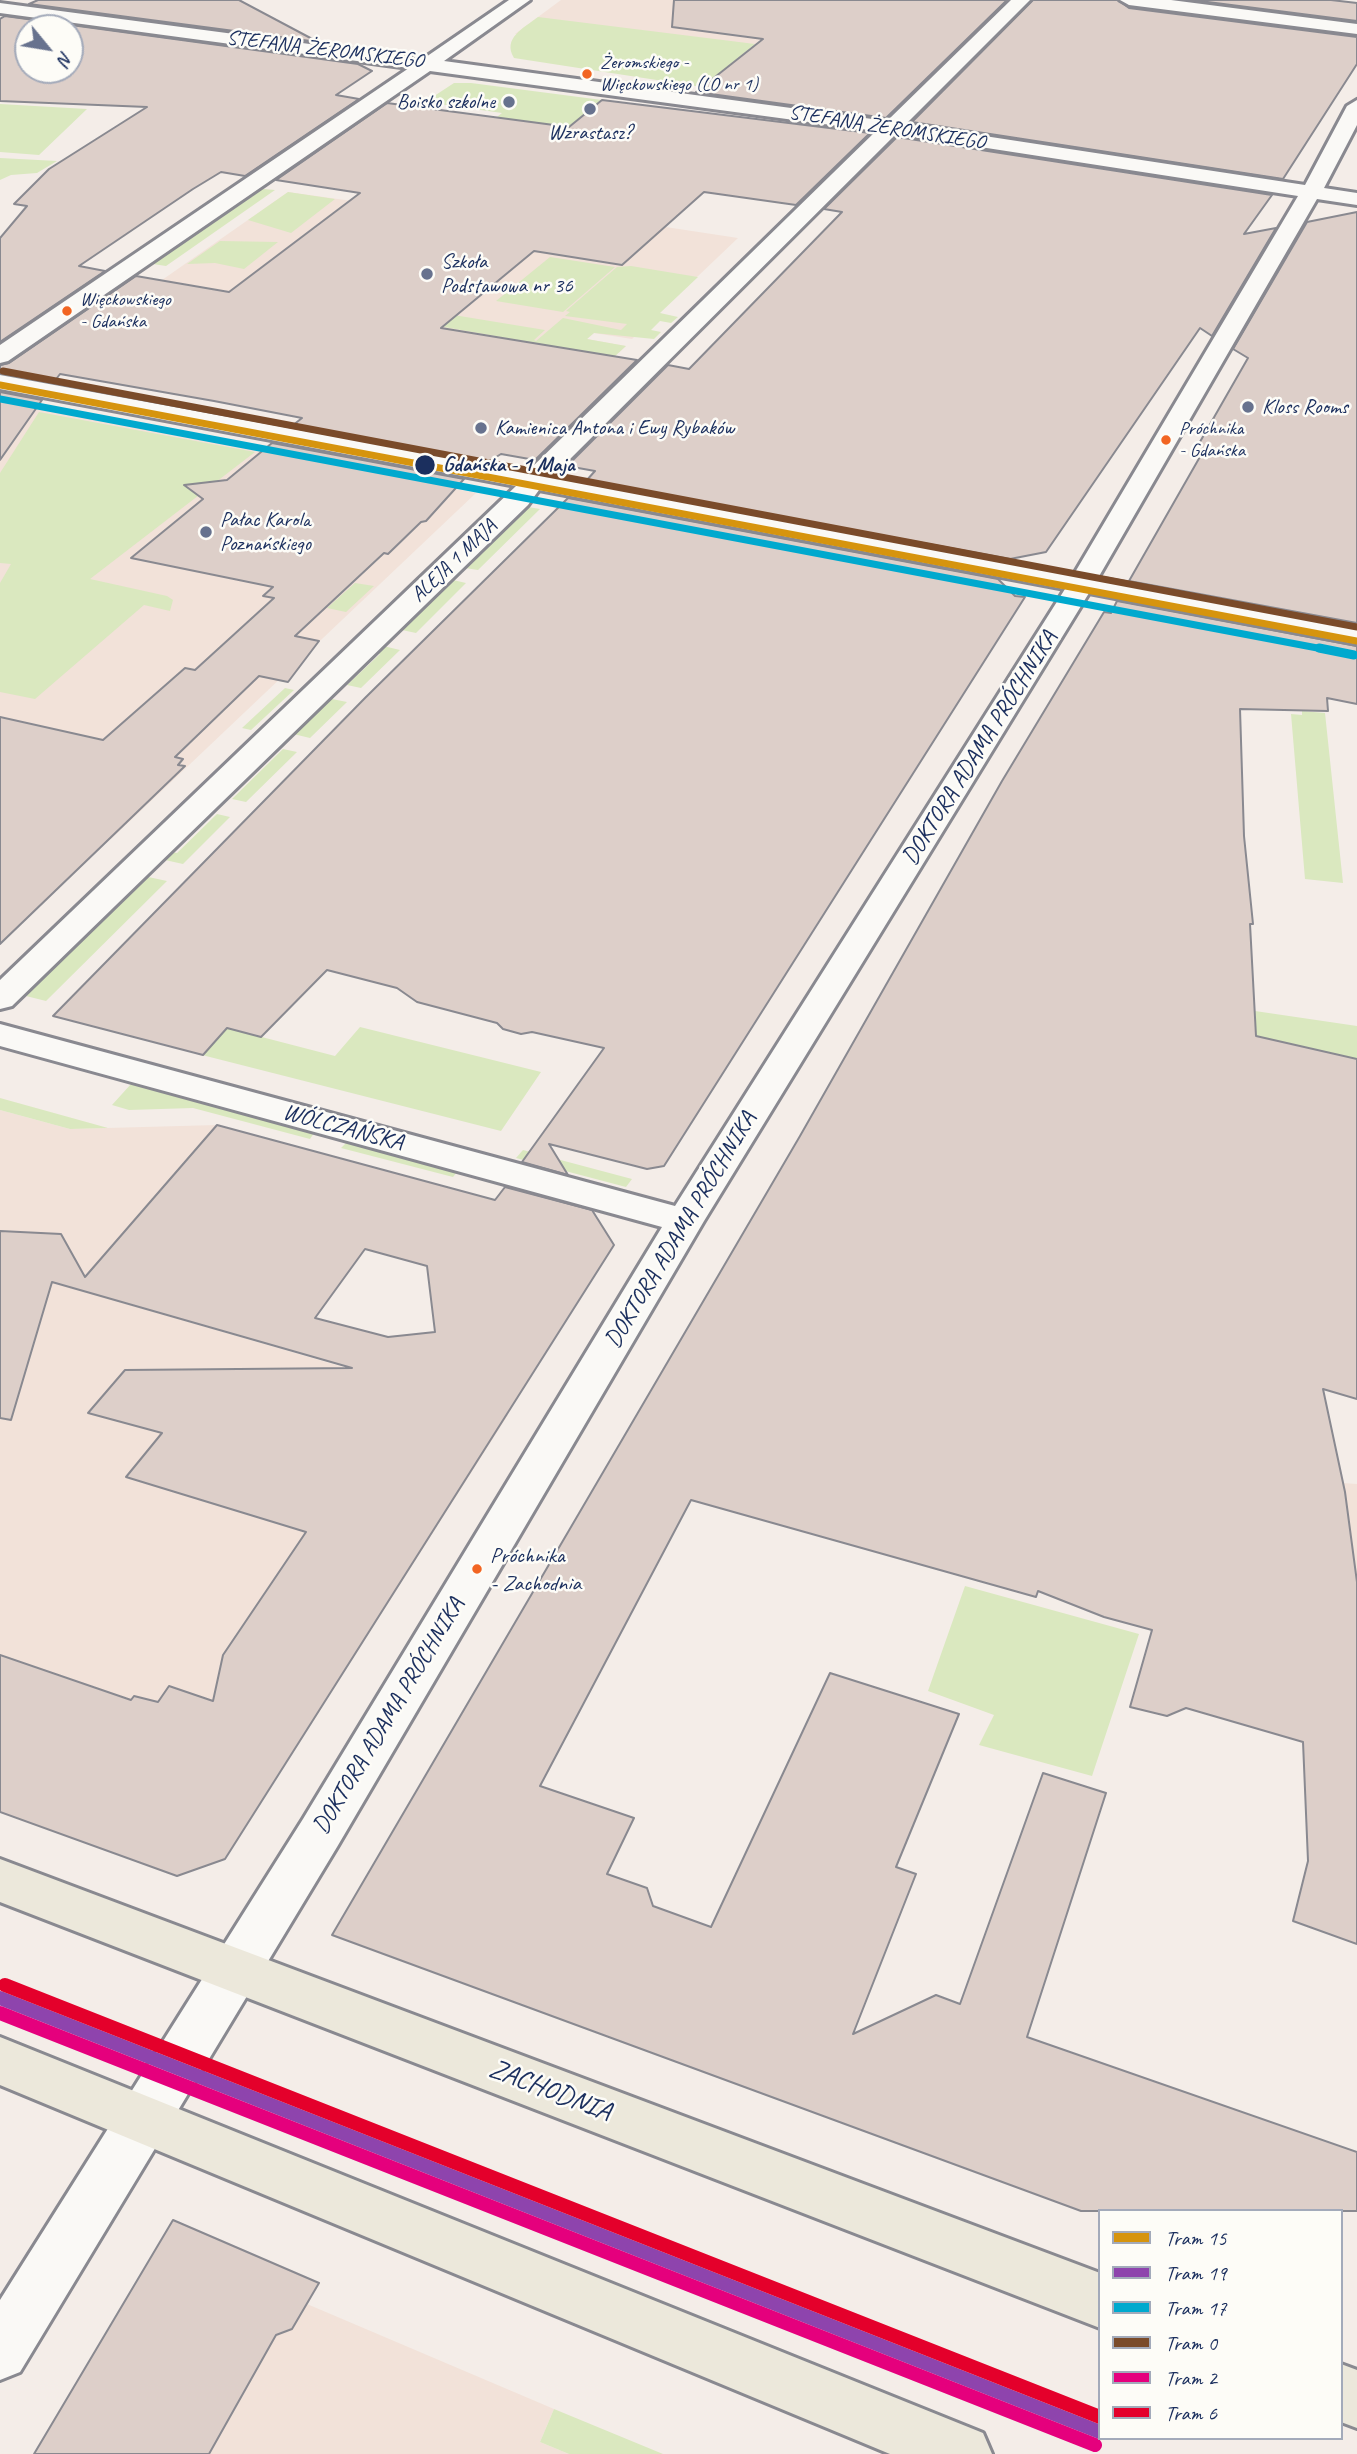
<!DOCTYPE html>
<meta charset="utf-8">
<style>
body{margin:0}
#map{position:relative;width:1357px;height:2454px;overflow:hidden;background:#f4ede8;font-family:Caveat,sans-serif}
canvas{display:block}
.legend{position:absolute;left:1098px;top:2209px;width:245px;height:231px;box-sizing:border-box;background:#fdfcf7;border:2px solid #a3aaba;margin:0;padding:9px 12px;list-style:none;font-size:21px;color:#1b2f5e}
.legend li{display:flex;align-items:center;gap:14px;height:35px}
.legend b{width:35px;border:2px solid #a3aaba}
.north{position:absolute;left:14px;top:14px;width:70px;height:70px;box-sizing:border-box;background:#fdfcf7;border:2px solid #a3aaba;border-radius:50%;rotate:120deg;font-size:19px;font-weight:700;line-height:28px;text-align:center;color:#1b2f5e}
.north::after{content:'';display:block;margin:auto;width:24px;height:32px;background:#67728e;clip-path:polygon(50% 0,100% 100%,50% 72%,0 100%)}
</style>
<div id="map">
<canvas width="1357" height="2454"></canvas>
<ul class="legend">
<li><b style="height:9px;background:#d6940e"></b>Tram 15</li>
<li><b style="height:9px;background:#8e44ad"></b>Tram 19</li>
<li><b style="height:9px;background:#00a9ce"></b>Tram 17</li>
<li><b style="height:9px;background:#7a4b2a"></b>Tram 0</li>
<li><b style="height:9px;background:#e5007d"></b>Tram 2</li>
<li><b style="height:9px;background:#e4002b"></b>Tram 6</li>
</ul>
<div class="north">N</div>
</div>
<script>
const ctx = document.querySelector('canvas').getContext('2d');
ctx.lineJoin = 'round';
function paint(path, color) { ctx.fillStyle = color; ctx.fill(path, 'evenodd'); }
function trace(path, color, width, dash) { ctx.strokeStyle = color; ctx.lineWidth = width; ctx.lineCap = dash ? 'butt' : 'round'; ctx.setLineDash(dash || []); ctx.stroke(path); }
function drawText(font, color, halo, rows, align = 'center') {
  ctx.font = font + ' Caveat,sans-serif'; ctx.lineWidth = 5; ctx.setLineDash([]); ctx.textBaseline = 'middle'; ctx.strokeStyle = halo; ctx.fillStyle = color; for (const [text, x, y, turn = 0] of rows) {
    ctx.save(); ctx.translate(x, y); ctx.rotate((+turn || 0) * Math.PI / 180); ctx.textAlign = isNaN(turn) ? turn : align; if (halo) ctx.strokeText(text, 0, 0); ctx.fillText(text, 0, 0); ctx.restore();
  }
}
paint(new Path2D(`
 M561 0H808L755 44 515 34Z
 M288 192 452 215 475 198 738 238 632 339 594 333 587 339 626 346 614 357 162 280Z
 M37 407 476 493 111 839 0 813V460Z
 M0 1110 70 1129 217 1125 98 1261 86 1292 508 1415 225 1859 177 1876 0 1812Z
 M1343 1483 1357 1484V1582L1350 1535Z
 M173 2220 319 2283 307 2304 554 2409 540 2442 569 2454H34Z`), '#f2e2d9');
paint(new Path2D(`
 M538 17 755 44 702 87 514 58C502 38 524 28 538 17Z
 M454 83H471L602 100 563 131 493 120 502 113 425 102Z
 M0 104 87 109 39 155 0 152Z
 M0 158 57 161 37 173 11 175 0 180Z
 M263 189 275 190 166 266 153 264Z
 M288 192 335 199 291 233 248 220Z
 M220 241 278 242 244 269 215 263 187 264Z
 M550 257 615 267 563 312 496 301Z
 M631 266 698 277 660 313 678 317 671 323 660 321 651 330 661 332 654 339 594 333 587 339 626 346 614 357 342 309 356 299 545 330 534 340 536 341 563 318 621 330 627 324 565 316 570 312 566 311 617 267Z
 M39 412 255 452 90 579 167 596 173 600 170 611 144 605 35 699 0 692V583L11 564 0 563V473Z
 M528 507 540 509 478 570 465 568Z
 M453 580 466 583 416 633 402 630Z
 M355 583 374 586 346 612 327 608Z
 M375 644 400 650 361 688 347 685 380 654 369 651Z
 M285 688 294 690 251 730 242 728Z
 M322 697 347 702 310 738 285 732Z
 M1302 711 1325 713 1343 883 1305 879 1291 714 1302 715Z
 M283 749 297 752 246 802 232 799Z
 M217 814 230 817 183 864 156 858 164 850 177 853Z
 M139 875 167 881 46 1001 18 994Z
 M1255 1011 1357 1026V1059L1256 1036Z
 M360 1027 541 1072 501 1131 202 1055 227 1028 335 1056Z
 M131 1084 314 1133 310 1139 193 1108 129 1110 112 1105Z
 M0 1098 108 1128 70 1129 0 1110Z
 M346 1143 457 1172 453 1177 341 1148Z
 M523 1150 632 1179 626 1187 516 1158Z
 M965 1586 1139 1634 1092 1776 979 1745 994 1715 928 1691Z
 M554 2409 663 2454H569L540 2442Z`), '#dae8bf');
const building = new Path2D(`
 M38 0H239L318 42 29 4Z
 M674 0H1007L886 118 696 92 763 39 672 27Z
 M1033 0H1118L1129 8 1357 37V64L1283 179 912 122Z
 M1192 0H1331L1357 3V21Z
 M5 16 358 64 372 71 336 95 359 99 245 176 221 172 193 189 79 266 105 271 0 342V238L27 206 14 204 49 169 147 107 0 101V19ZM28 28H70V70H28Z
 M602 100 870 133 796 205 704 192 622 265 534 251 441 328 637 360 535 460 501 454 488 462 292 426 302 418 214 401 60 374 54 382 0 373V365L9 363 136 276 229 292 360 193 276 180 387 103 569 127Z
 M897 137 1272 195 1244 234 1276 228 1212 336 1200 328 1046 552 1010 559 586 481 595 471 567 466 668 365 689 369 842 212 824 209Z
 M1357 212V623L1129 581 1201 455 1193 454 1248 358 1233 349 1307 222Z
 M0 392 42 400 0 460Z
 M272 443 464 479 426 521 421 522 388 554 384 553 295 636 319 641 288 682 259 676 175 757 183 759 178 765 185 766 0 944V717L103 740 185 668 195 670 274 598 263 596 273 587 131 558 203 499 184 485 227 480Z
 M568 498 998 579 1015 596 1025 597 664 1166 647 1169 549 1144 568 1175 522 1162 604 1048 532 1032 521 1034 503 1029 497 1023 417 1002 397 988 327 970 261 1037 227 1028 203 1055 53 1016 365 698Z
 M1117 601 1357 646V704L1327 698 1328 711 1240 709 1244 836 1253 924H1250L1256 1036 1357 1059V1399L1323 1389 1345 1492 1357 1582V1944L1293 1921 1308 1861 1303 1742 1186 1708 1167 1716 1130 1707 1152 1630 1104 1617 1038 1591 1036 1597 691 1500 540 1786 634 1818 607 1874 647 1888 653 1906 711 1927 830 1673 959 1714 896 1867 916 1874 853 2034 936 1995 960 2004 1043 1773 1106 1793 1027 2037 1357 2152V2211H1081L332 1935 800 1136 1002 781 1104 612 1111 613Z
 M217 1125 495 1200 505 1187 592 1210 614 1245 225 1859 177 1876 0 1812V1655L131 1700 134 1696 158 1702 169 1686 213 1701 223 1655 306 1532 126 1477 162 1433 88 1413 125 1370 352 1368 52 1282 11 1420 0 1418V1231L61 1234 85 1277ZM365 1249 427 1266 435 1332 388 1337 315 1318Z
 M173 2220 319 2283 292 2329 276 2335 209 2454H34Z`);
paint(building, '#ddcfc9');
trace(building, '#898990', 2);
const minor = new Path2D(`
 M509 0H530L444 61 887 121 1011 0H1030L906 124 1305 185 1347 106 1357 100V125L1324 188 1357 193V205L1317 199 1098 578 1357 626V644L1089 593 704 1221 337 1847 20 2372 0 2380V2300L303 1819 662 1227 0 1046V1024L675 1206 1065 589 539 490 528 505 12 1006 0 1009V980L516 486 0 389V375L527 472 876 131 430 71 8 361 0 363V345L409 68 0 13V3L423 59ZM896 134 1298 196 1074 574 552 477Z
 M1120 0H1171L1357 24V34L1129 5Z`);
const major = new Path2D(`
 M0 1859 1100 2273V2328L0 1902Z
 M0 2037 983 2433 992 2454H890L0 2085Z
 M1341 2364 1357 2370V2428L1341 2422Z`);
trace(minor, '#898990', 6);
trace(major, '#898990', 6);
paint(minor, '#faf9f6');
paint(major, '#ece8db');
trace(new Path2D(`
 M0 385 1357 641`), '#d6940e', 7);
trace(new Path2D(`
 M0 1998 1100 2432`), '#8e44ad', 14);
trace(new Path2D(`
 M0 399 1328 650`), '#00a9ce', 7);
trace(new Path2D(`
 M1319 648 1354 655`), '#00a9ce', 9);
trace(new Path2D(`
 M3 371 1357 627`), '#7a4b2a', 7);
trace(new Path2D(`
 M0 2013 1095 2445`), '#e5007d', 14);
trace(new Path2D(`
 M5 1985 1100 2417`), '#e4002b', 14);
for (const [x, y, r, color] of [
 [587,74,6,"#f26522"],
 [509,102,7,"#67728e"],
 [590,109,7,"#67728e"],
 [427,274,7,"#67728e"],
 [67,311,6,"#f26522"],
 [1248,407,7,"#67728e"],
 [481,428,7,"#67728e"],
 [1166,440,6,"#f26522"],
 [425,465,11,"#1b2f5e"],
 [206,532,7,"#67728e"],
 [477,1569,6,"#f26522"]
]) { const dot = new Path2D(); dot.arc(x, y, r, 0, 2 * Math.PI); ctx.fillStyle = color; ctx.fill(dot); trace(dot, '#fdfcf7', 2.5); }
drawText('19px', '#1b2f5e', '#fdfcf7', [
 ["Żeromskiego -",600,63],
 ["Więckowskiego (LO nr 1)",600,85],
 ["Więckowskiego",80,300],
 ["- Gdańska",80,322],
 ["Próchnika",1179,429],
 ["- Gdańska",1179,451]
], 'left');
drawText('21px', '#1b2f5e', '#fdfcf7', [
 ["STEFANA ŻEROMSKIEGO",325,50,7],
 ["STEFANA ŻEROMSKIEGO",887,128,9],
 ["ALEJA 1 MAJA",454,561,-44]
]);
drawText('21px', '#1b2f5e', '#fdfcf7', [
 ["Boisko szkolne",495,102,"right"],
 ["Wzrastasz?",590,133,"center"],
 ["Szkoła",441,262],
 ["Podstawowa nr 36",441,286],
 ["Kloss Rooms",1262,407],
 ["Kamienica Antona i Ewy Rybaków",495,428],
 ["Pałac Karola",220,520],
 ["Poznańskiego",220,544]
], 'left');
drawText('bold 21px', '#1b2f5e', '#fdfcf7', [
 ["Gdańska - 1 Maja",443,465]
], 'left');
drawText('22px', '#1b2f5e', '#fdfcf7', [
 ["Próchnika",490,1556],
 ["- Zachodnia",490,1584]
], 'left');
drawText('24px', '#1b2f5e', '#fdfcf7', [
 ["DOKTORA ADAMA PRÓCHNIKA",980,748,-58],
 ["WÓLCZAŃSKA",343,1128,15],
 ["DOKTORA ADAMA PRÓCHNIKA",681,1230,-59],
 ["DOKTORA ADAMA PRÓCHNIKA",389,1716,-59]
]);
drawText('28px', '#1b2f5e', '#fdfcf7', [
 ["ZACHODNIA",550,2091,21]
]);
</script>
